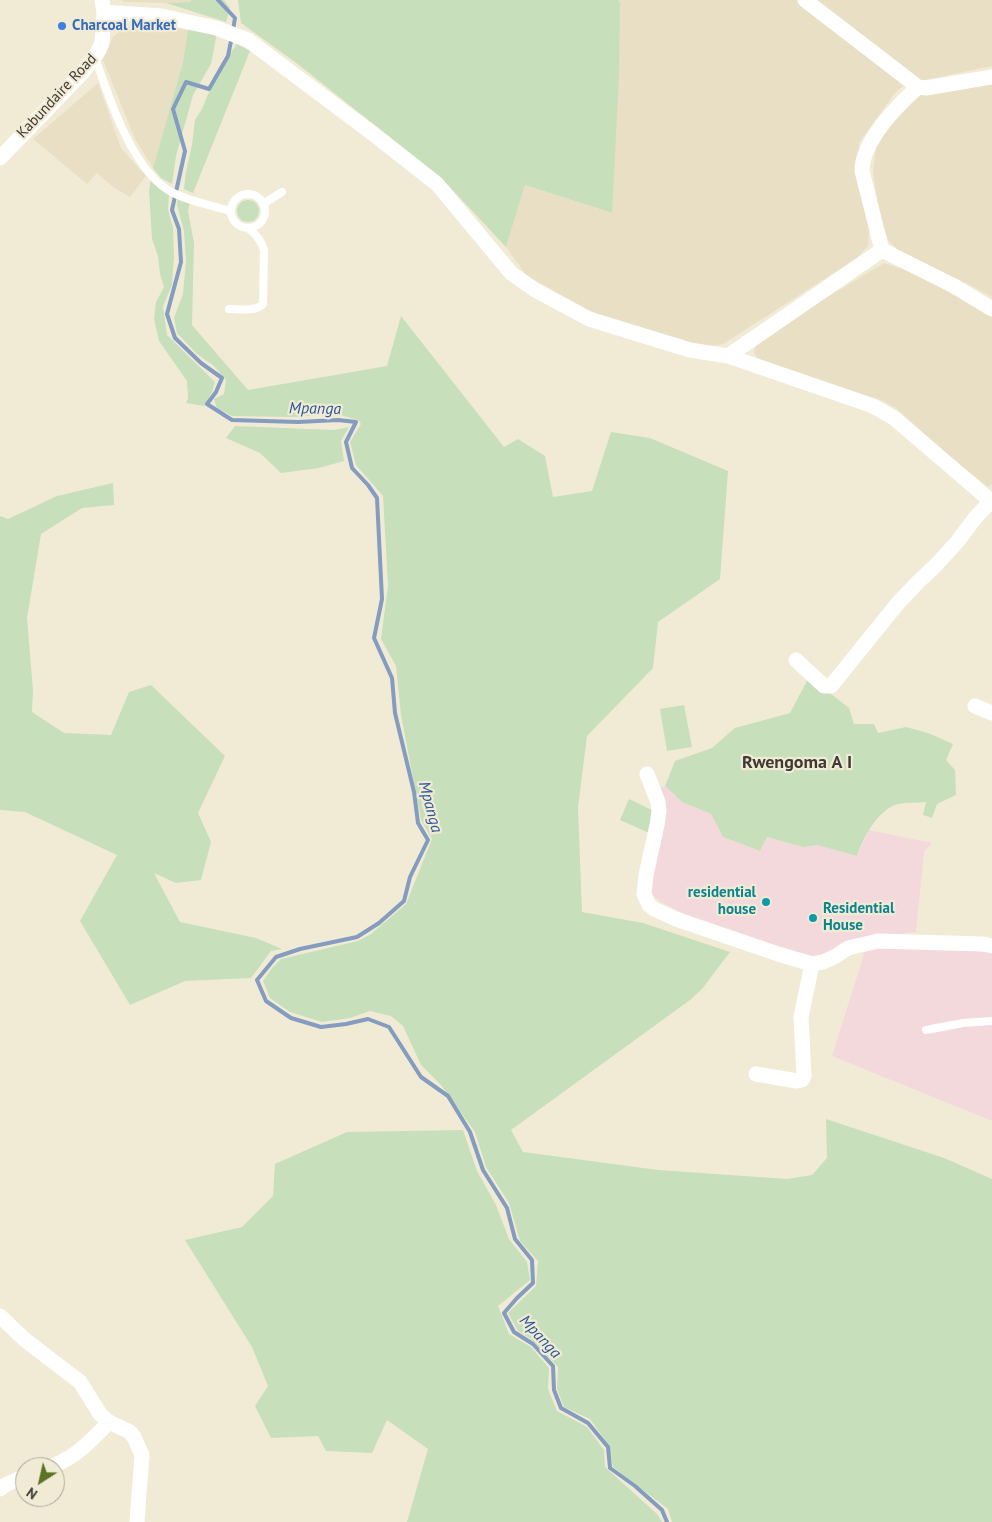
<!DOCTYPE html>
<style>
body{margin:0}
#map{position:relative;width:992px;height:1522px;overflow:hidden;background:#f1ebd6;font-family:"PT Sans",sans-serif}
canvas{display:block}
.north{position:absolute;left:15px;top:1457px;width:50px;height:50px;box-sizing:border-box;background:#f1ebd6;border:1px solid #a9a595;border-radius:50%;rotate:215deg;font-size:14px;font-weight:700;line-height:20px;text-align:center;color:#3e3b33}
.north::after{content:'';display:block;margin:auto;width:18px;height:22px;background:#5c7325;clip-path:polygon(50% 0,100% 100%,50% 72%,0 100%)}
</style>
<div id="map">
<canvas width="992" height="1522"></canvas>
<div class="north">N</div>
</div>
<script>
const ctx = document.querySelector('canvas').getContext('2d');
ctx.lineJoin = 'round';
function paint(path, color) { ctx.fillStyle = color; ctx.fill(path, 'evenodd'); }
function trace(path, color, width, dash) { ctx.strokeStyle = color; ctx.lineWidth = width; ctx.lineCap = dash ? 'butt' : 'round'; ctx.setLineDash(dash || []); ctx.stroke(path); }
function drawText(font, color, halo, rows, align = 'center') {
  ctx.font = font + ' "PT Sans",sans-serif'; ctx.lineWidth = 4.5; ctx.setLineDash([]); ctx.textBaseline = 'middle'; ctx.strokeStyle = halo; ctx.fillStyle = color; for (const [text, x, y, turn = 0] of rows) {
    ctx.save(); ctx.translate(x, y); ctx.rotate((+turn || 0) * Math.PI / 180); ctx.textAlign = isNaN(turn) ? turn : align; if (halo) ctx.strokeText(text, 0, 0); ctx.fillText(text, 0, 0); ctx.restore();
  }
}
paint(new Path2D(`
 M121 0H191V2L166 3 124 2Z
 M618 0H798L906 83 894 94 859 143 858 171 869 229 868 246 857 258 723 344 702 348 608 321 526 275 506 247 525 185 611 213 620 4Z
 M812 0H992V66L921 81Z
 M148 22 188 30 183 62 153 168 135 139 103 60 113 37 125 27Z
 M992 80V297L968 284 904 256 888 240 879 216 873 171 876 148 902 105 924 90Z
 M98 83 121 148 146 176 130 197 113 187 97 173 87 184 33 139Z
 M884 263 903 269 950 289 992 314V484L988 487 945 453 896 408 883 401 758 359 753 352 760 338Z`), '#e9dfc4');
paint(new Path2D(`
 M665 786 682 802 711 814 723 837 760 851 767 837 803 847 817 845 857 856 869 830 932 843 924 852 916 932 877 937 821 960 690 917 661 902 648 892 654 789Z
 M869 945 992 952V1121L832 1056 865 951Z`), '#f4d9dc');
paint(new Path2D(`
 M191 0H224L230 8 226 22 166 3 191 2Z
 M238 0H618L620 3 619 75 612 213 525 185 506 247 448 185 420 161 299 65 241 23Z
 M188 30 217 33 211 64 193 95 176 156 172 184 161 178 153 168 183 62Z
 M237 44 250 51 193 193 184 189 186 172 192 145 195 120 202 109 218 70Z
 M151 179 169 192 168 210 173 228 174 257 172 285 163 306 167 335 215 382 212 392 204 406 186 403 188 399 187 381 159 341 154 319 156 302 164 287 160 274 158 256 152 239 149 191Z
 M178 196 190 202 188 211 194 243 192 325 248 390 387 366 401 316 504 447 518 439 545 456 553 497 592 491 611 432 650 438 728 471 720 579 658 622 653 668 587 736 578 807 582 912 643 923 730 952 702 989 690 1000 511 1130 523 1152 658 1170 787 1179 812 1175 827 1158 826 1119 944 1158 992 1179V1522H672L668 1509 613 1467 609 1446 590 1419 564 1407 557 1389 558 1367 531 1339 518 1331 508 1313 536 1286 538 1261 520 1241 509 1203 486 1167 475 1132 441 1085 421 1065 403 1026 391 1016 370 1011 350 1018 322 1022 290 1012 270 998 263 981 272 968 281 959 358 941 371 934 406 904 432 839 421 820 401 715 396 666 381 639 388 586 383 496 356 465 350 442 361 424 358 420 337 414 294 417 232 416 217 408 214 399 224 394 226 380 214 366 197 354 177 333 174 318 183 294 186 261 184 231 177 205Z
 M237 211a11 11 0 1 1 22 0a11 11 0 1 1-22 0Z
 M235 426 334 430 349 427 341 441 344 461 319 468 281 473 260 453 226 438Z
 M113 483 114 505 82 508 41 534 27 618 33 690 32 712 64 733 111 735 129 692 151 685 225 756 198 813 211 842 201 880 176 883 154 873 180 922 256 938 282 949 271 951 251 978 185 981 130 1005 80 921 117 855 25 812 0 810V516L8 519 57 496Z
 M809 677 849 708 854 724H874L878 733 906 727 928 733 953 744 946 760 955 770 956 795 937 804 932 818 923 815 926 802C918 803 907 802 898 804 878 809 863 838 857 856L817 845 803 847 767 837 760 851 723 837 711 814 682 802 665 786 675 761 712 748 735 728 790 713Z
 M684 705 692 747 667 751 660 709Z
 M629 799 658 813 649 833 620 820Z
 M463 1130 477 1171 496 1205 509 1239 527 1262 530 1280 498 1306 509 1334 531 1347 549 1368 548 1389 557 1411 587 1427 604 1450 605 1467 657 1514 662 1522H407L428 1449 387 1420 372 1453 326 1451 318 1436 271 1438 255 1406 268 1386 252 1347 185 1240 242 1227 273 1196 275 1164 347 1132Z`), '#c7dfba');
trace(new Path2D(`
 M218 0 235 18 233 30
 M232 36 228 56 209 89 186 82 173 109 185 151 172 210 179 229 181 262 167 314 175 338 201 363 222 378 216 392 207 404 232 420 298 422 338 420 356 422 346 442 352 468 368 485 377 498 382 599 374 638 392 678 395 713 414 792 418 823 428 840 410 877 404 901 379 923 357 937 300 949 276 957 257 980 266 1001 291 1018 321 1027 346 1024 368 1019 389 1027 421 1077 448 1096 470 1132 483 1170 507 1208 515 1239 532 1260 533 1283 517 1298 504 1313 514 1332 533 1344 553 1366 554 1390 561 1408 588 1423 608 1447 610 1468 635 1486 662 1510 667 1522`), '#839cbf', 4);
trace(new Path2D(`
 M95 57C108 96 132 168 168 190 186 201 211 205 230 211
 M231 211a17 17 0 1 1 34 0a17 17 0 1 1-34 0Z
 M263 204 282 192
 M229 309C239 309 256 312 263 304L264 250C261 240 256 234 248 228
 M926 1030 963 1023 992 1021`), '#fff', 8);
trace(new Path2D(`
 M805 0 918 87
 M104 12 161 16 216 28 248 40 376 136 437 184 511 273 535 290 589 319 690 350 728 356 873 406 894 418 992 502
 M0 158 83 72 99 50 102 42 104 12 102 0
 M882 250 954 286 992 309
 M728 356 882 250 862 171C862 141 897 106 918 87L926 88 992 77
 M796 660 824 686H831L898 603 919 581 936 565 957 542 975 518 992 500
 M975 706 992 713
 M647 774 658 802 659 811 657 825 646 875 644 894 649 905 654 909 676 919 778 954 812 964 823 962 834 957 848 948 878 941 983 944 992 946
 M756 1074 797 1081 802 1080 804 1076 801 1017 812 964
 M0 1316 24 1339 80 1382 100 1414 109 1422 130 1432 134 1437 142 1455 137 1522
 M51 1467C77 1456 90 1442 109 1422
 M0 1489 5 1485 25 1476`), '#fff', 15);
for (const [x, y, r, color] of [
 [62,26,5,"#3f7fe0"],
 [766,902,5,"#0f9aa8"],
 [813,918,5,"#0f9aa8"]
]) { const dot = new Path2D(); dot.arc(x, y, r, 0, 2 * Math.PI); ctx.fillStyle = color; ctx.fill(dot); trace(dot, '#f1ebd6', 2); }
drawText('bold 15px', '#366cbe', '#f1ebd6', [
 ["Charcoal Market",72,26]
], 'left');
drawText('15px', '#3e3b33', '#f1ebd6', [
 ["Kabundaire Road",57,96,-47]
]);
drawText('bold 15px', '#0d838f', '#f1ebd6', [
 ["residential",756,893],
 ["house",756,910],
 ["Residential",823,909,"left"],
 ["House",823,926,"left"]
], 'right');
drawText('italic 16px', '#295796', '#f1ebd6', [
 ["Mpanga",315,409,1],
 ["Mpanga",430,807,75],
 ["Mpanga",540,1337,47]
]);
drawText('bold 18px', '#3e3b33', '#f1ebd6', [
 ["Rwengoma A I",797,763]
]);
</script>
